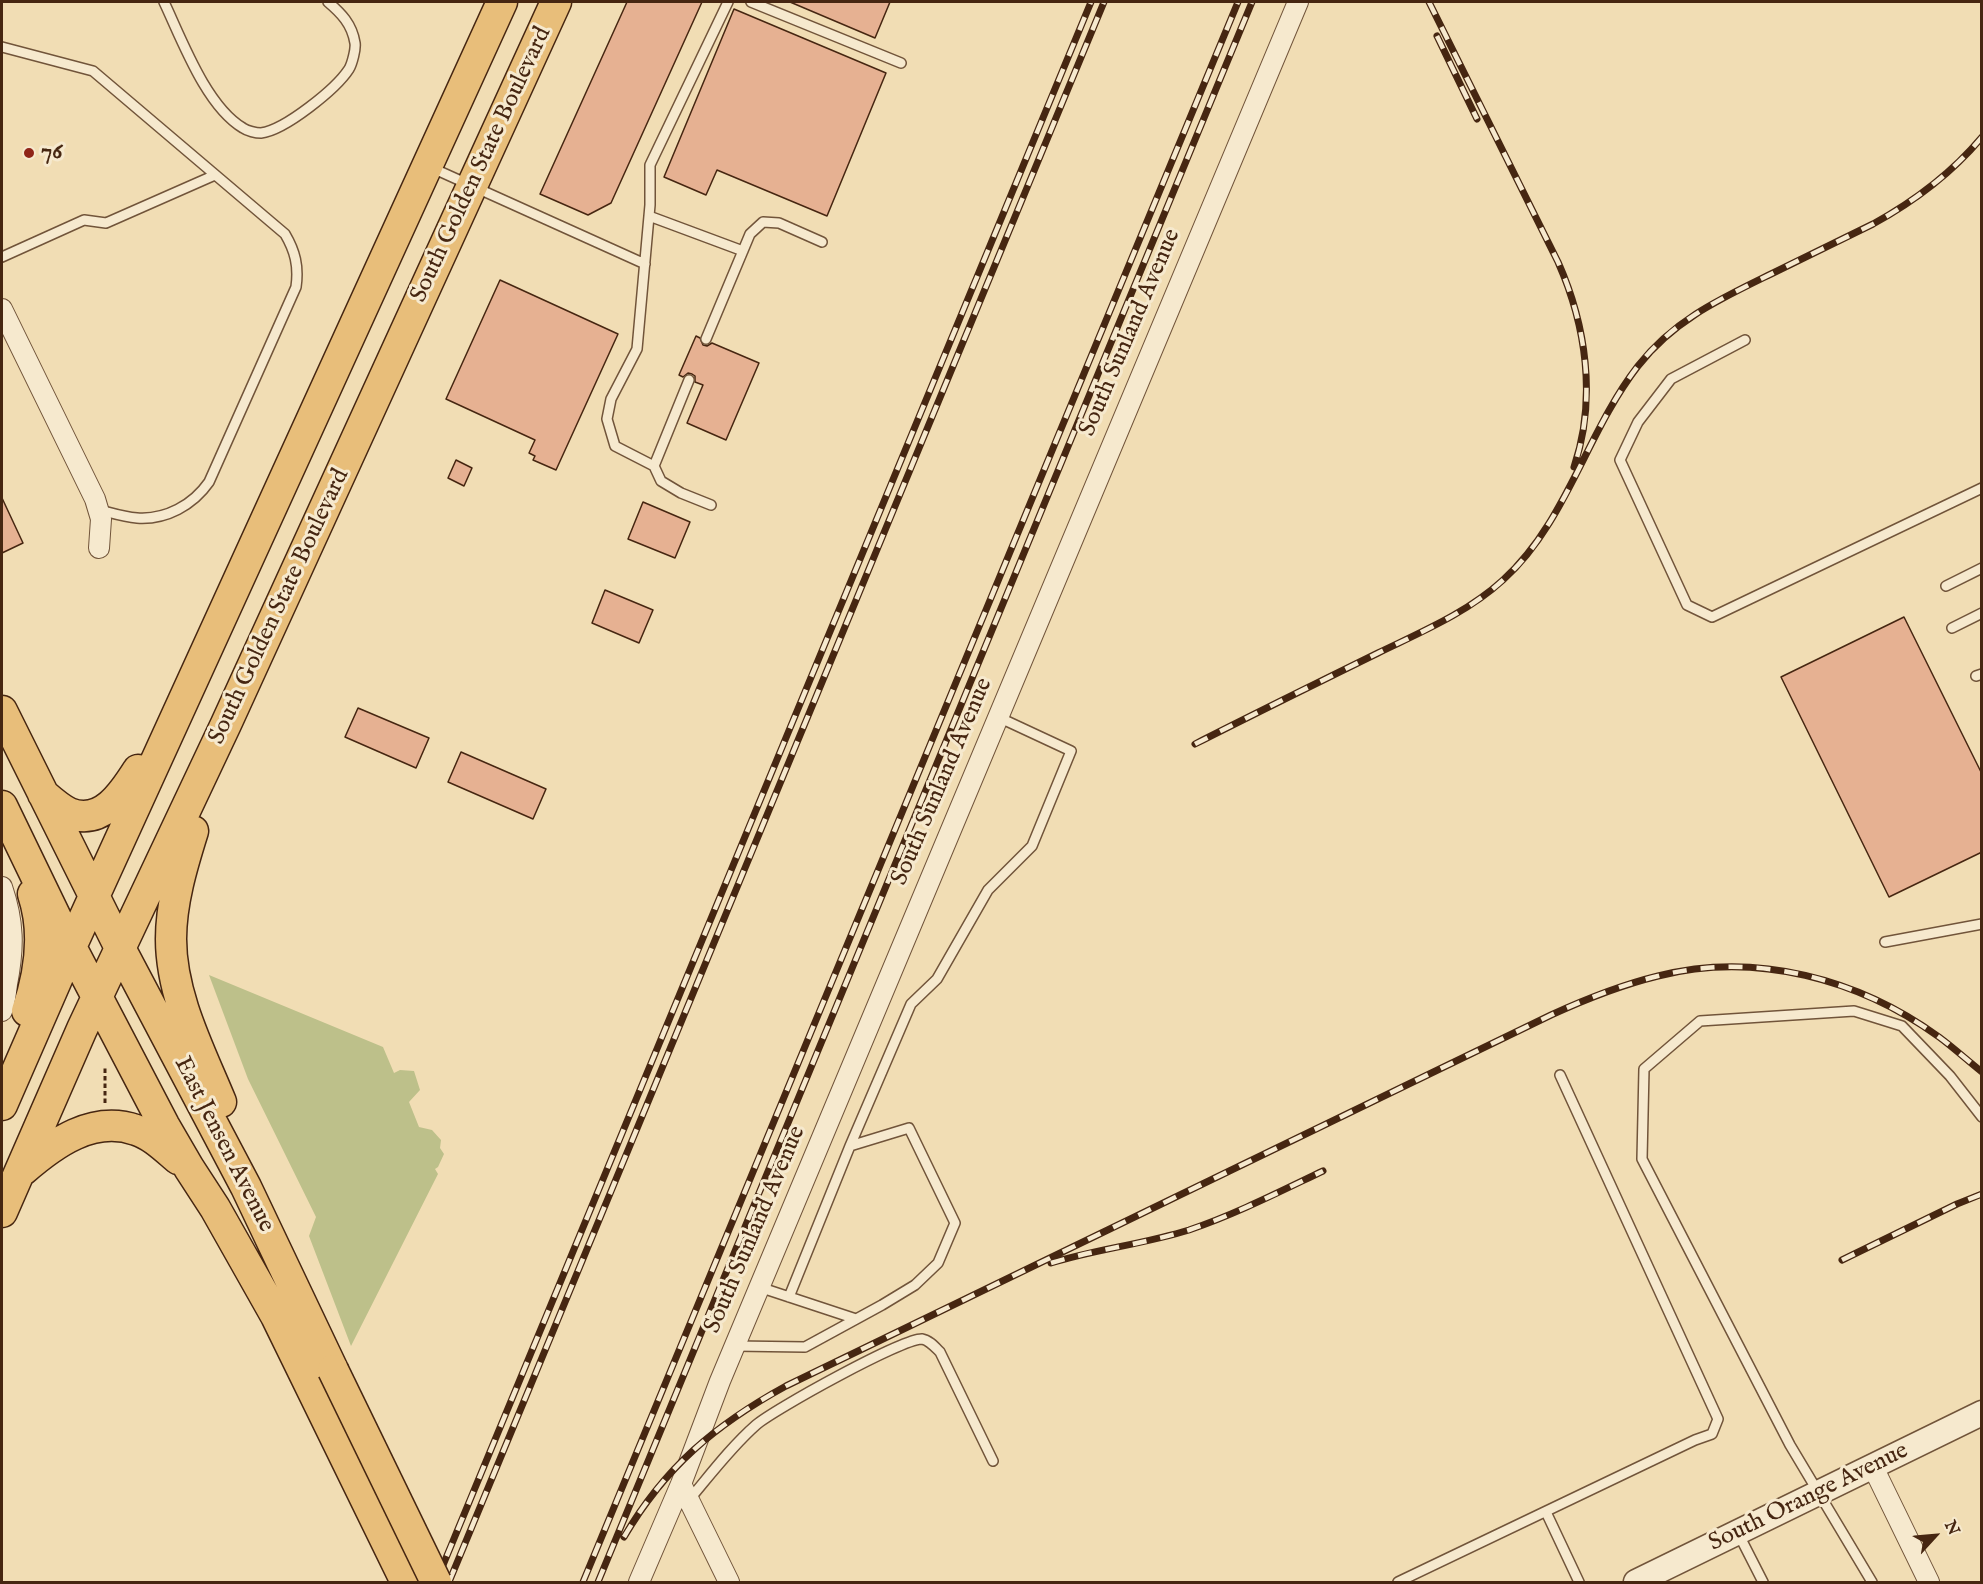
<!DOCTYPE html>
<style>
body{margin:0}
#map{position:relative;width:1983px;height:1584px;overflow:hidden;background:#f1ddb4;font-family:"IM FELL English",serif}
canvas{display:block}
.frame{position:absolute;inset:0;border:3px solid #462611;pointer-events:none}
.north{position:absolute;left:1905px;top:1506px;width:60px;height:60px;-webkit-text-stroke:4px #f6e9ce;paint-order:stroke;rotate:64deg;font-size:16px;font-weight:700;line-height:24px;text-align:center;color:#462611}
.north::after{content:'';display:block;margin:auto;width:21px;height:27px;background:#462611;clip-path:polygon(50% 0,100% 100%,50% 72%,0 100%)}
</style>
<div id="map">
<canvas width="1983" height="1584"></canvas>
<div class="frame"></div>
<div class="north">N</div>
</div>
<script>
const ctx = document.querySelector('canvas').getContext('2d');
ctx.lineJoin = 'round';
function paint(path, color) { ctx.fillStyle = color; ctx.fill(path, 'evenodd'); }
function trace(path, color, width, dash) { ctx.strokeStyle = color; ctx.lineWidth = width; ctx.lineCap = dash ? 'butt' : 'round'; ctx.setLineDash(dash || []); ctx.stroke(path); }
function drawText(font, color, halo, rows, align = 'center') {
  ctx.font = font + ' "IM FELL English",serif'; ctx.lineWidth = 6; ctx.setLineDash([]); ctx.textBaseline = 'middle'; ctx.strokeStyle = halo; ctx.fillStyle = color; for (const [text, x, y, turn = 0] of rows) {
    ctx.save(); ctx.translate(x, y); ctx.rotate((+turn || 0) * Math.PI / 180); ctx.textAlign = isNaN(turn) ? turn : align; if (halo) ctx.strokeText(text, 0, 0); ctx.fillText(text, 0, 0); ctx.restore();
  }
}
paint(new Path2D(`
 M209 975 383 1047 394 1073 400 1070 414 1071 420 1090 409 1102 419 1127 432 1130 441 1140 440 1148 444 1154 438 1167 435 1169 438 1174 351 1346 309 1236 316 1217 248 1079Z`), '#bdc08a');
const building = new Path2D(`
 M627 2H702L611 203 588 215 540 194Z
 M790 2H890L875 38Z
 M734 9 886 73 827 216 717 170 706 195 664 177Z
 M500 280 618 334 556 470 533 460 535 456 529 453 535 440 446 399Z
 M696 336 700 338 703 345 707 346 712 343 759 363 726 440 687 423 703 385 695 382V376L692 374 688 373 683 377 679 375Z
 M456 460 472 468 464 486 448 478Z
 M2 498 23 543 2 553Z
 M643 502 690 522 675 558 628 539Z
 M605 590 653 610 639 643 592 623Z
 M1904 617 1982 774V852L1889 897 1781 677Z
 M358 708 429 738 416 768 345 737Z
 M461 752 546 789 533 819 448 782Z`);
paint(building, '#e6b192');
trace(building, '#462611', 1.5);
const service = new Path2D(`
 M164 2C182 40 206 106 243 128 247 131 256 133 261 133 285 130 336 89 349 69 352 64 356 49 355 43 352 24 341 13 328 2
 M751 2 901 63
 M2 47 93 71 285 234C295 251 299 266 296 287L209 482C193 505 166 520 137 518 124 517 112 513 100 510
 M430 167 645 264
 M649 216 743 251
 M2 257 84 220 106 223 215 175
 M706 339 750 234 763 222 779 223 822 242
 M1745 340 1671 379 1638 422 1620 460 1687 605 1712 617 1982 488
 M689 380 654 466 661 481 681 493 711 505
 M654 466 615 446 607 419 611 399 637 349 650 205V165L728 2
 M1946 586 1982 568
 M1952 628 1982 613
 M1976 676 1982 674
 M1885 942 1982 924
 M759 1287 856 1319
 M789 1297 850 1146 911 1004 937 979 988 890 1032 846 1071 751 998 717
 M735 1346 805 1347 882 1305 915 1285 938 1263 955 1223 909 1128 850 1146
 M689 1500C710 1475 731 1447 756 1425 773 1410 903 1338 922 1339 929 1340 935 1347 940 1352L993 1461
 M1546 1512 1579 1582
 M1738 1533 1763 1582
 M1398 1582 1695 1440 1712 1434 1718 1419 1560 1075
 M1872 1582 1790 1445 1642 1159 1644 1069 1700 1021 1854 1011 1902 1026 1950 1076 1982 1117`);
const minor = new Path2D(`
 M2 309 95 499 101 519 99 548
 M2 887C14 922 14 948 7 984 6 993 5 1003 2 1011
 M1873 1467 1929 1582
 M681 1484 729 1582
 M639 1582 681 1484 720 1381 1298 2`);
const tertiary = new Path2D(`
 M1636 1582 1982 1413`);
const primary = new Path2D(`
 M2 711 121 950 246 1187 333 1370
 M43 794C51 801 60 809 69 813 102 827 124 792 138 770
 M2 806 60 926 164 1125 189 1168 215 1208 276 1316 406 1582
 M193 831C182 866 171 903 171 939 171 996 200 1051 221 1102
 M27 1011C40 973 46 933 33 894
 M2 1105 71 947 502 2
 M23 1170C54 1143 93 1115 136 1130 152 1135 165 1148 178 1159
 M2 1212 82 1029 226 724 556 2`);
trace(service, '#71543a', 12);
trace(minor, '#71543a', 22);
trace(tertiary, '#71543a', 27);
trace(primary, '#462611', 33);
trace(new Path2D(`
 M105 1103V1068`), '#462611', 3, [4.5, 3]);
trace(service, '#f6e9ce', 9);
trace(minor, '#f6e9ce', 20);
trace(tertiary, '#f6e9ce', 24);
trace(primary, '#e8be7a', 30);
const rail = new Path2D(`
 M1429 2 1558 262C1586 325 1597 399 1574 467
 M1437 36 1477 119
 M1195 744C1256 713 1317 683 1378 653 1421 632 1467 613 1503 580 1567 522 1586 433 1638 366 1674 320 1720 299 1771 274 1805 257 1839 241 1873 224 1913 202 1952 173 1982 137
 M1842 1260 1957 1204 1982 1194
 M1051 1263C1097 1249 1144 1244 1189 1230 1236 1214 1279 1192 1323 1171
 M624 1537C665 1467 715 1425 786 1386L1551 1015C1586 999 1621 985 1658 976 1756 951 1859 979 1939 1037 1954 1048 1968 1061 1982 1072
 M436 1582 1091 2
 M449 1582 1104 2
 M583 1582 1238 2
 M598 1582 1252 2`);
trace(rail, '#462611', 7);
trace(rail, '#f6e9ce', 4.5, [14]);
const primaryBridge = new Path2D(`
 M333 1370 436 1582`);
trace(primaryBridge, '#462611', 33, []);
trace(primaryBridge, '#e8be7a', 30);
for (const [x, y, r, color] of [
 [29,153,6,"#8f2418"]
]) { const dot = new Path2D(); dot.arc(x, y, r, 0, 2 * Math.PI); ctx.fillStyle = color; ctx.fill(dot); trace(dot, '#f6e9ce', 2); }
drawText('bold 24px', '#462611', '#f6e9ce', [
 ["76",41,153]
], 'left');
drawText('24px', '#462611', '#f6e9ce', [
 ["South Golden State Boulevard",482,165,-65],
 ["South Sunland Avenue",1131,333,-67],
 ["South Golden State Boulevard",280,607,-65],
 ["South Sunland Avenue",943,782,-67],
 ["East Jensen Avenue",223,1145,63],
 ["South Sunland Avenue",756,1230,-67],
 ["South Orange Avenue",1809,1498,-26]
]);
</script>
